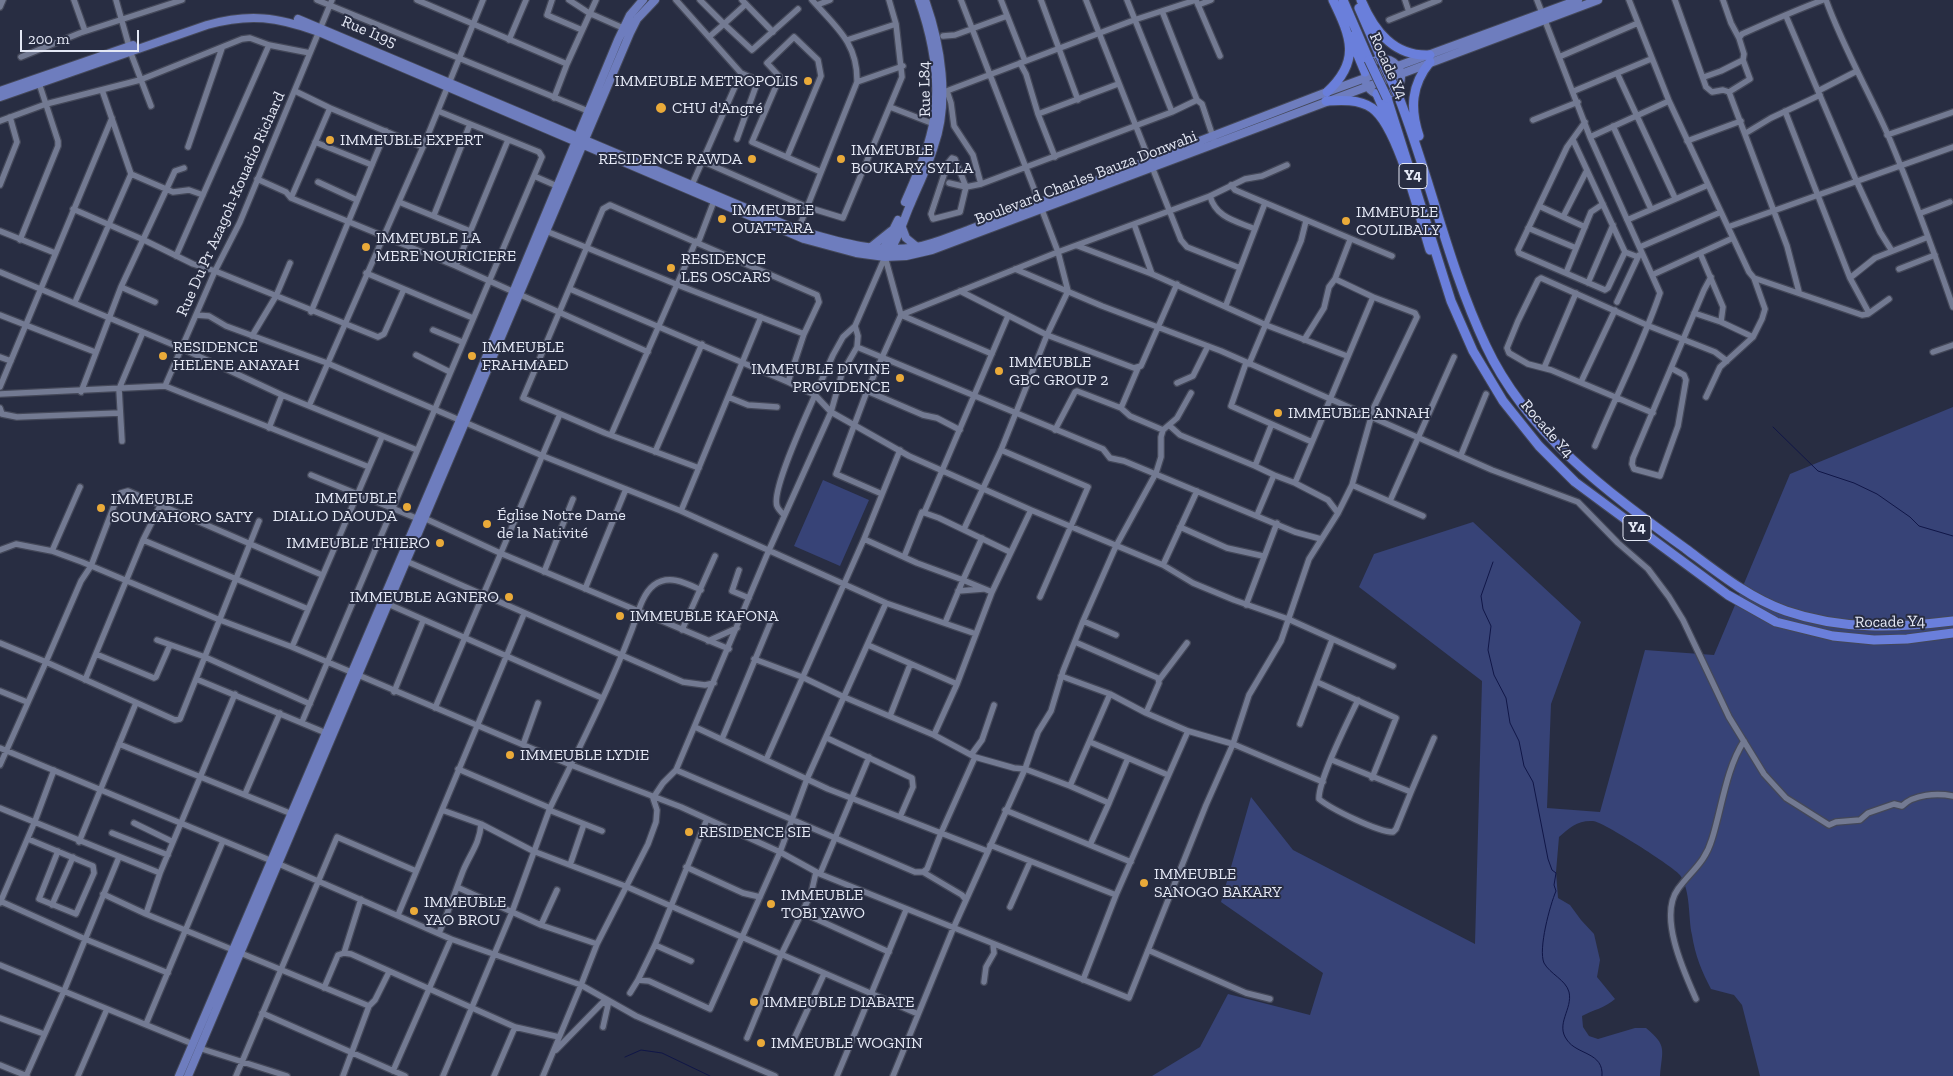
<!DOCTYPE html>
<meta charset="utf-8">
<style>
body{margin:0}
#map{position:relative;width:1953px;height:1076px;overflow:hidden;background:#282d42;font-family:"Zilla Slab",serif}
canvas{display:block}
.scale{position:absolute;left:20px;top:30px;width:119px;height:22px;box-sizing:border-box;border:2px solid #e4e8f5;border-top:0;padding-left:6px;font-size:15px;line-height:18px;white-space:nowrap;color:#e4e8f5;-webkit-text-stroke:4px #282d42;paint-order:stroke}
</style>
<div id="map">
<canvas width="1953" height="1076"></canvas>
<div class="scale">200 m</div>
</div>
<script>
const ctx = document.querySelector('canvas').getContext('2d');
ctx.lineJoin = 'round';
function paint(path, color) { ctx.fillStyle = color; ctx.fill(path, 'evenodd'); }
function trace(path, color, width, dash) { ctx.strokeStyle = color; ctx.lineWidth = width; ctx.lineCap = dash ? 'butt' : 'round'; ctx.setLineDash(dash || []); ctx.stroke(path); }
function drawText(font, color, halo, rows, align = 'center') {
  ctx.font = font + ' "Zilla Slab",serif'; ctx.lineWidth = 4; ctx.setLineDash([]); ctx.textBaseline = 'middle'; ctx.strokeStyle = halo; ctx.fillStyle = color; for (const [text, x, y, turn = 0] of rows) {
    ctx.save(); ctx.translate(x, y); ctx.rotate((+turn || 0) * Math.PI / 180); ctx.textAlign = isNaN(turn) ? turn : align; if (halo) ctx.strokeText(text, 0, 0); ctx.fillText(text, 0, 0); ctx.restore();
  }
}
paint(new Path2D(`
 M1953 407V1076H1760L1742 1005 1734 995 1711 989C1702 972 1695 955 1692 935 1688 917 1691 891 1680 875 1674 867 1602 821 1593 821 1578 820 1569 828 1559 837L1556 872 1558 898 1570 905 1581 920 1594 934 1600 960 1597 977 1615 999C1605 1008 1593 1010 1582 1016L1583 1027 1589 1036 1598 1039 1635 1028H1646C1668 1046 1662 1050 1660 1076H1152L1200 1047 1228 994 1310 1015 1323 973 1221 902 1251 797 1293 850 1475 944 1482 681 1359 587 1374 554 1473 522 1581 622 1551 704 1547 808 1600 812 1645 650 1714 655 1790 474Z
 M823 480 869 500 840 566 794 546Z`), '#374377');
trace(new Path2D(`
 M1773 427 1818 471 1854 483 1877 494 1910 517 1919 526 1953 536
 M1493 562 1481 596 1483 609 1491 626 1488 650 1494 675 1506 698 1510 723 1519 741 1524 766 1533 782 1548 859 1552 870 1556 873 1554 885 1556 891C1550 905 1538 949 1544 963 1550 974 1566 980 1569 992 1573 1009 1555 1024 1567 1040 1577 1055 1604 1052 1602 1076
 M625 1057 641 1050 662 1053 710 1076`), '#101647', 1);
const minor = new Path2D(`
 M74 0 85 31
 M116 0 129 46
 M317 0 588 111
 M417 0 567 64 596 0
 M552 0 547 15 582 30
 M569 0 589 13 623 28
 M676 0 741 73 691 187
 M700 0 724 24 709 37
 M742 0 773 32
 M961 0 1040 204
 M1001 0 1025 61
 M1041 0 1078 100
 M1086 0 1181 240 1187 247 1240 268
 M1127 0 1172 112
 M1405 0 1409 12
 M1537 0 1590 137 1660 293C1642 346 1616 395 1595 446
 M1629 0 1669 101 1749 272 1754 278 1862 315 1868 314 1889 299
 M1675 0 1706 87 1712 92 1723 90 1729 92 1787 246 1799 292
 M1723 0 1731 23 1739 38
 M1826 0C1843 47 1868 90 1888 135 1912 192 1933 249 1953 307
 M746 4 724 24 752 50 798 9
 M817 5 830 0
 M1198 5 1211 0
 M0 7 3 0
 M1162 11 1197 100
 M1786 16 1856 180 1880 232 1892 251
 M1389 20 1439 0
 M943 36 955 35 1007 16
 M509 40 526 0
 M847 40 896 24
 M130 51 151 106
 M21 57 80 33 182 0
 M1559 57 1638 23
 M1020 63 1026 74 1038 114
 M1617 73 1675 198
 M1704 77 1721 71 1743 60 1744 54 1739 38 1742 34C1769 22 1796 10 1823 0
 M857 82 903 66
 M295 91 330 108
 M947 91 951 103 954 126 973 155 981 184 1172 112 1197 100 1202 104 1214 140
 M1574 91 1651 59
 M1818 91 1857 71
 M944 92 1134 20 1196 0 1220 56
 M1729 92 1750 79 1743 60
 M554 98 567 64
 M890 107 934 124
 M1785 111 1850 278
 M1533 120 1578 102
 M0 121 46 104 140 80 242 39 250 38 269 45 310 53
 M1585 122 1567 147 1518 250 1519 253 1605 290 1608 288 1625 252
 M1613 126 1651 209
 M1746 133 1771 118 1820 95
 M1887 135 1953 112
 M1590 137 1669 101
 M737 139 756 86 752 78 741 73
 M1573 140 1625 252 1638 257
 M1687 141 1741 121
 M315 142 372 165
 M188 147 222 48
 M787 157 821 76 818 60 794 37 767 63 780 77 752 142 821 172
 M1055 157 1038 114 1118 84
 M702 161 807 207 843 218 902 77 896 24 889 0
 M131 174 173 192 189 190 203 195
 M534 176 557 186
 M257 179 286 192 291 198 456 266 648 352
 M318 182 357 200
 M949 183 966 187 955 159 952 158 948 163 931 214 933 219 960 212 966 187 981 184
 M0 185 17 142 10 117
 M1231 185 1235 190 1249 196 1392 256
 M1210 196C1216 218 1236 221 1255 229
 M291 198 330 108 423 147
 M399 202 470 231
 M1539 206 1585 227
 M73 209 144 240 193 264 215 271 378 337 384 334 404 289
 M1921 213 1950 202
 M434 215 470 124
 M1563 217 1587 170
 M1627 220 1708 185
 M1134 224 1152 274
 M1728 227 1953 147
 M1528 228 1576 248
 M798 230 857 82C858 43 836 27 812 0
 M0 231 55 253
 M546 231 678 285 804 334 788 382 815 395C807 414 771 490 777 506 778 509 782 513 784 515
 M20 240 58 146V141L38 80
 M698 243 714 201
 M1078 246 1152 274 1266 325 1347 356
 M1640 247 1721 212
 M1700 253 1723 307 1721 322
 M176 256 269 45
 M885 257 855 326 858 336 857 347 842 373 831 412 909 456 1031 510 1163 565 1193 583 1234 600 1288 619 1393 666
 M885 257 901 315 867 391 923 415 937 418 960 430
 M456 266 508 140
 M1015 269 1102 306 1221 351 1492 470 1578 502 1618 543 1648 569 1669 597 1683 620 1729 717 1764 774 1786 798 1829 825 1836 822 1860 820 1868 813 1894 804 1902 806C1914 794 1937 793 1953 796
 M1899 269 1935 255
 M0 272 181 348 282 395 417 450
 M366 273 473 318
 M1566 273 1591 212 1603 204
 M1652 275 1733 238
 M1335 279 1373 297
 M1588 283 1613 225
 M121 287 155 302
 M570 289 788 382
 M960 291 1047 335 1134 368 1141 366 1177 284
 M75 302 131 174 102 90
 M1617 302 1639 255
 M1226 305 1265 203
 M311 312 386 131
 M1694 313 1721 322 1753 337
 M1869 313 1850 278 1875 258 1928 237
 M0 315 95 352
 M196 315 209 316 226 326 327 363 543 456 681 511 886 603 976 634 992 592 1031 510
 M901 315 1058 252 1210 196 1245 179 1262 176 1287 165
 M901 315 992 354
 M433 330 462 342
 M252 336 276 296 290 263
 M1304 340 1324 308 1329 287 1335 279 1350 240
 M857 347 1103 449 1110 458 1124 461 1295 532 1321 539
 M1933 352 1953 345
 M416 355 450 372
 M0 357 11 361
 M1246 363 1231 406 1312 442
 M1249 364 1301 241 1306 221
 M1544 368 1576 293
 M1671 368 1684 375 1686 380 1678 426 1660 476 1634 469 1632 464 1633 458 1704 290 1711 277
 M1581 382 1615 310
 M1177 383 1193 376 1208 346
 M165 386 215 271 240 222 332 0
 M0 387 112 118
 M867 391 836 474 882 494
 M81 392 121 287 175 171 184 168
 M0 394 165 386 369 467
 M728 397 748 405 777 407
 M1706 397 1720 367 1753 337 1762 319 1765 309 1754 278
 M309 406 423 147 483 0
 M0 408 2 414 17 417 120 413
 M1121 408 1130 416 1163 430
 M1653 413 1551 370 1528 364 1509 353 1507 348 1518 321 1538 280 1541 278 1649 326 1715 352 1727 361
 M1170 426 1180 435 1255 466 1271 426
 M269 428 282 395
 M1055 430 1075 392 1077 391 1121 408 1138 368
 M611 435 696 241
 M122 441 119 389 143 332
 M1001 450 1088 487 1040 597
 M655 452 702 344
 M1461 455 1486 394
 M1255 466 1274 475
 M699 468 605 433 523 398 603 209 610 205 817 295 819 302 804 334
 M311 475 416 518
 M1352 485 1423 516
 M1390 501 1454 357
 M681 511 761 317
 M924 513 1008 316
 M1257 515 1274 475 1295 483
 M424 518 500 553 729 649
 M1180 527 1227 548 1263 556
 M964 529 1001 450 1047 335 1068 291 1058 252 1042 210
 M864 539 917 563 963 580 982 538
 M143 540 308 609
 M0 550 16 544 52 551 82 562 220 620 292 647 571 765 681 807 780 852 820 874 1129 998 1206 805 1233 744 1249 695 1281 641 1309 559 1338 513 1352 485 1374 407 1417 317 1415 313 1373 297 1295 483 1328 500 1338 513
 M52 551 80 487
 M904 557 922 512 939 518 1010 552
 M406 561 683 682 705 685 714 683
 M1163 565 1197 491
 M739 570 732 591 749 598
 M544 572 573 499
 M585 589 626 489
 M958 591 983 589
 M388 604 602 698
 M1246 605 1277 523
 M1083 621 1116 635
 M945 623 963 580 992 592
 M682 630 715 556
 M157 640 205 657 310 704
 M708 641 737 628
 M1075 642 1158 678 1159 683 1146 713
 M0 643 46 662 81 581 91 566 117 498 121 493 128 491 322 575
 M868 645 957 684 934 735
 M292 647 382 437
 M96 654 154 678 156 677 170 645
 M754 659 802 677 844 697 934 735 975 757 1014 768 1025 769 1070 786
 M1061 676 1110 694 1146 713 1188 731 1233 744 1323 782
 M196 679 326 733
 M85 680 143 540 161 504
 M1159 680 1187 643
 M1317 682 1396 718 1372 778
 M957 684 976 634
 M0 691 27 702
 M394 692 423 621
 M435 708 560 414
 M890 716 910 665
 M302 722 542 157 539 152 438 111
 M1300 724 1332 640
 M695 727 828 789 987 851
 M827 738 912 778 913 787 900 817
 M722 739 774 614
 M1090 742 1168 775
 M119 744 292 814
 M523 745 538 703
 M0 748 272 861 451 939 581 985 543 1076
 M971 755 982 740 994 705
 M766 760 864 539 900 450
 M1332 760 1411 792 1396 829 1393 832C1378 832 1331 809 1319 799 1318 780 1349 719 1358 700
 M0 765 46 662 175 720 180 719 259 521
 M458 769 550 808C578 750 608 692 631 632 637 617 641 595 654 585 669 574 686 583 701 590
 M676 770 915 872H923L927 869 941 833 975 757
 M1411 792 1434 738
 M245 794 280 713
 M1109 803 1128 758
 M0 808 160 873
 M442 810 481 824 533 851 625 886 918 1014
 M549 810 602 831
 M1005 810 1131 862
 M134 823 173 842
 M112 833 168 855
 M28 839 93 866 94 873 76 914 39 899 58 851
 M79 842 136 703
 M990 845 1116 895
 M1090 845 1109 803 1070 786 1110 694
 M570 865 584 824
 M686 867 743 893 760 897
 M923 872 962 895 966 900
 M820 874 869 757
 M459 888 541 925 597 944
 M103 894 146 914 369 1006
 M0 901 85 939 168 973
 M0 903 35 821 54 770
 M52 905 73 857
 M1010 907 1030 862
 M803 913 889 952
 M146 914 160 873 235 694
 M398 915 524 614
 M541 925 557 890
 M439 933C448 913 455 892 463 871 470 854 480 843 481 824
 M655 945 691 961
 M1148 950 1246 993 1270 999
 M344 953 361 899
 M0 965 193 1044
 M638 980 655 945 707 819
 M1083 980 1116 895 1188 731
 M984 982 986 967 994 953 993 944
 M324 988 338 955 344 953 351 954 515 1027 559 1037
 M630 993 638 980 649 981 710 1009 780 852 807 779 886 603
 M1696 999C1684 972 1658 916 1678 889 1691 871 1705 863 1712 839 1722 807 1726 769 1744 741
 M262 1013 405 1076
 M0 1018 44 1034
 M146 1024 223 841
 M603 1027 608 1005 604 1003
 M747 1038 781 955 811 894 816 872
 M794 1039 824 974
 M199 1048 287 1076
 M556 1050 605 1000
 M0 1065 27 1076
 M393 1071 451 939
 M26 1076 64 991 119 857
 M78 1076 107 1009
 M236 1076 337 837 416 871
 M343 1076 369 1006 375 1000 389 972
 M443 1076 512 912 550 808
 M494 1076 515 1027
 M775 1076 636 1016 581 985 597 944 648 844 656 822 657 810 653 798 663 783 676 770 769 550 831 412 815 395 833 355 843 337 855 326
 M837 1076 906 910
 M893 1076 953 929 1025 769 1038 732 1051 711 1063 671 1083 621 1116 546 1156 473 1161 457V437L1163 430 1177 418 1191 393`);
const major = new Path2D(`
 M298 19 798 230C836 241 876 254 916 247 934 244 951 236 968 230L1327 92 1578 0
 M1365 77a18 18 0 1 1 36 0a18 18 0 1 1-36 0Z
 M0 91 133 45
 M0 97 207 25C250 13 277 17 319 32L804 239 856 253 885 257 906 256 932 250 1598 0
 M905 202C914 181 924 160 930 137 943 92 934 43 919 0
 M901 225 906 238 917 247
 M871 247 891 231
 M889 252C899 238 904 218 911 203 919 184 928 166 934 146 950 101 941 45 925 0
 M885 253 884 248 898 220
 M179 1076 460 420 618 40 630 15 643 0
 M188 1076 630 33 637 19 655 0`);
const highway = new Path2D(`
 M1343 0 1369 60
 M1361 0C1374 31 1394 57 1430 55
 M1359 8 1380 56
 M1350 36 1365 72
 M1327 92C1361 61 1351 37 1333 0
 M1377 94 1389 122
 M1398 95C1430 177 1448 266 1486 346 1527 434 1609 493 1686 549 1717 572 1749 598 1786 611 1841 630 1896 628 1953 621
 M1387 98 1451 301 1473 351 1503 401 1539 446 1575 482 1728 595 1776 622 1833 636 1874 640 1907 639 1953 633
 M1326 101C1341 100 1359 99 1372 108 1398 126 1420 218 1430 250
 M1419 136C1410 109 1411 85 1430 62`);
trace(minor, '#444859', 8);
trace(major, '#444859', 10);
trace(highway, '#444859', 11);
trace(minor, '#737a92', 5.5);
trace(major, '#6e7dbe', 8);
trace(highway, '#6a7fdb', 9);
const highwayBridge = new Path2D(`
 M1380 56 1398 95
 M1369 60 1387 98`);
trace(highwayBridge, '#444859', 11, []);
trace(highwayBridge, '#6a7fdb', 9);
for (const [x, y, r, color] of [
 [808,81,5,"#eaaa39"],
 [661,108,6,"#eaaa39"],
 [330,140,5,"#eaaa39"],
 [752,159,5,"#eaaa39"],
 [841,159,5,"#eaaa39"],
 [722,219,5,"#eaaa39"],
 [1346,221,5,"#eaaa39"],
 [366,247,5,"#eaaa39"],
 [671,268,5,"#eaaa39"],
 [163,356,5,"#eaaa39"],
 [472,356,5,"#eaaa39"],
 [999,371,5,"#eaaa39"],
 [900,378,5,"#eaaa39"],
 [1278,413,5,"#eaaa39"],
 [407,507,5,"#eaaa39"],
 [101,508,5,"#eaaa39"],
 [487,524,5,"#eaaa39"],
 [440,543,5,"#eaaa39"],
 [509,597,5,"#eaaa39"],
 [620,616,5,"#eaaa39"],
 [510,755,5,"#eaaa39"],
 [689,832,5,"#eaaa39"],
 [1144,883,5,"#eaaa39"],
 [771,904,5,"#eaaa39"],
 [414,911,5,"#eaaa39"],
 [754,1002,5,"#eaaa39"],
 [761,1043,5,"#eaaa39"]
]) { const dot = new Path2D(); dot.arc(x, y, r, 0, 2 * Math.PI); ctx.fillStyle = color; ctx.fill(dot); trace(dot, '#282d42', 2); }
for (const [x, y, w] of [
 [1413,176,28],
 [1637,528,28]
]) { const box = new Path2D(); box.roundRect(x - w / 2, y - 12.5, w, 25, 4); ctx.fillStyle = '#282d42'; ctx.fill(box); trace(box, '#e4e8f5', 1); }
drawText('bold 15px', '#e4e8f5', null, [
 ["Y4",1413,176],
 ["Y4",1637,528]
]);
drawText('16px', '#e4e8f5', '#282d42', [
 ["Rue I195",369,32,23],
 ["Rocade Y4",1388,66,66],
 ["Rue L84",925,89,-91],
 ["Boulevard Charles Bauza Donwahi",1086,178,-21],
 ["Rue Du Pr Azagoh-Kouadio Richard",231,204,-66],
 ["Rocade Y4",1547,429,49],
 ["Rocade Y4",1890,622,-1]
]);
drawText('16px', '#e4e8f5', '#282d42', [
 ["IMMEUBLE METROPOLIS",798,81,"right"],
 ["CHU d'Angré",672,108],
 ["IMMEUBLE EXPERT",340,140],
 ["IMMEUBLE",851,150],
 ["BOUKARY SYLLA",851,168],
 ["RESIDENCE RAWDA",742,159,"right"],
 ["IMMEUBLE",732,210],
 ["OUATTARA",732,228],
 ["IMMEUBLE",1356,212],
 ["COULIBALY",1356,230],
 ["IMMEUBLE LA",376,238],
 ["MERE NOURICIERE",376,256],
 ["RESIDENCE",681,259],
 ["LES OSCARS",681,277],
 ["RESIDENCE",173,347],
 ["HELENE ANAYAH",173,365],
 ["IMMEUBLE",482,347],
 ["FRAHMAED",482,365],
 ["IMMEUBLE",1009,362],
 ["GBC GROUP 2",1009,380],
 ["IMMEUBLE DIVINE",890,369,"right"],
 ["PROVIDENCE",890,387,"right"],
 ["IMMEUBLE ANNAH",1288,413],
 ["IMMEUBLE",397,498,"right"],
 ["DIALLO DAOUDA",397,516,"right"],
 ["IMMEUBLE",111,499],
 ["SOUMAHORO SATY",111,517],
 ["Église Notre Dame",497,515],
 ["de la Nativité",497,533],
 ["IMMEUBLE THIERO",430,543,"right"],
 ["IMMEUBLE AGNERO",499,597,"right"],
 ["IMMEUBLE KAFONA",630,616],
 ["IMMEUBLE LYDIE",520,755],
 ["RESIDENCE SIE",699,832],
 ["IMMEUBLE",1154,874],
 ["SANOGO BAKARY",1154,892],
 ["IMMEUBLE",781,895],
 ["TOBI YAWO",781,913],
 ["IMMEUBLE",424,902],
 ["YAO BROU",424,920],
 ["IMMEUBLE DIABATE",764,1002],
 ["IMMEUBLE WOGNIN",771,1043]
], 'left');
</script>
